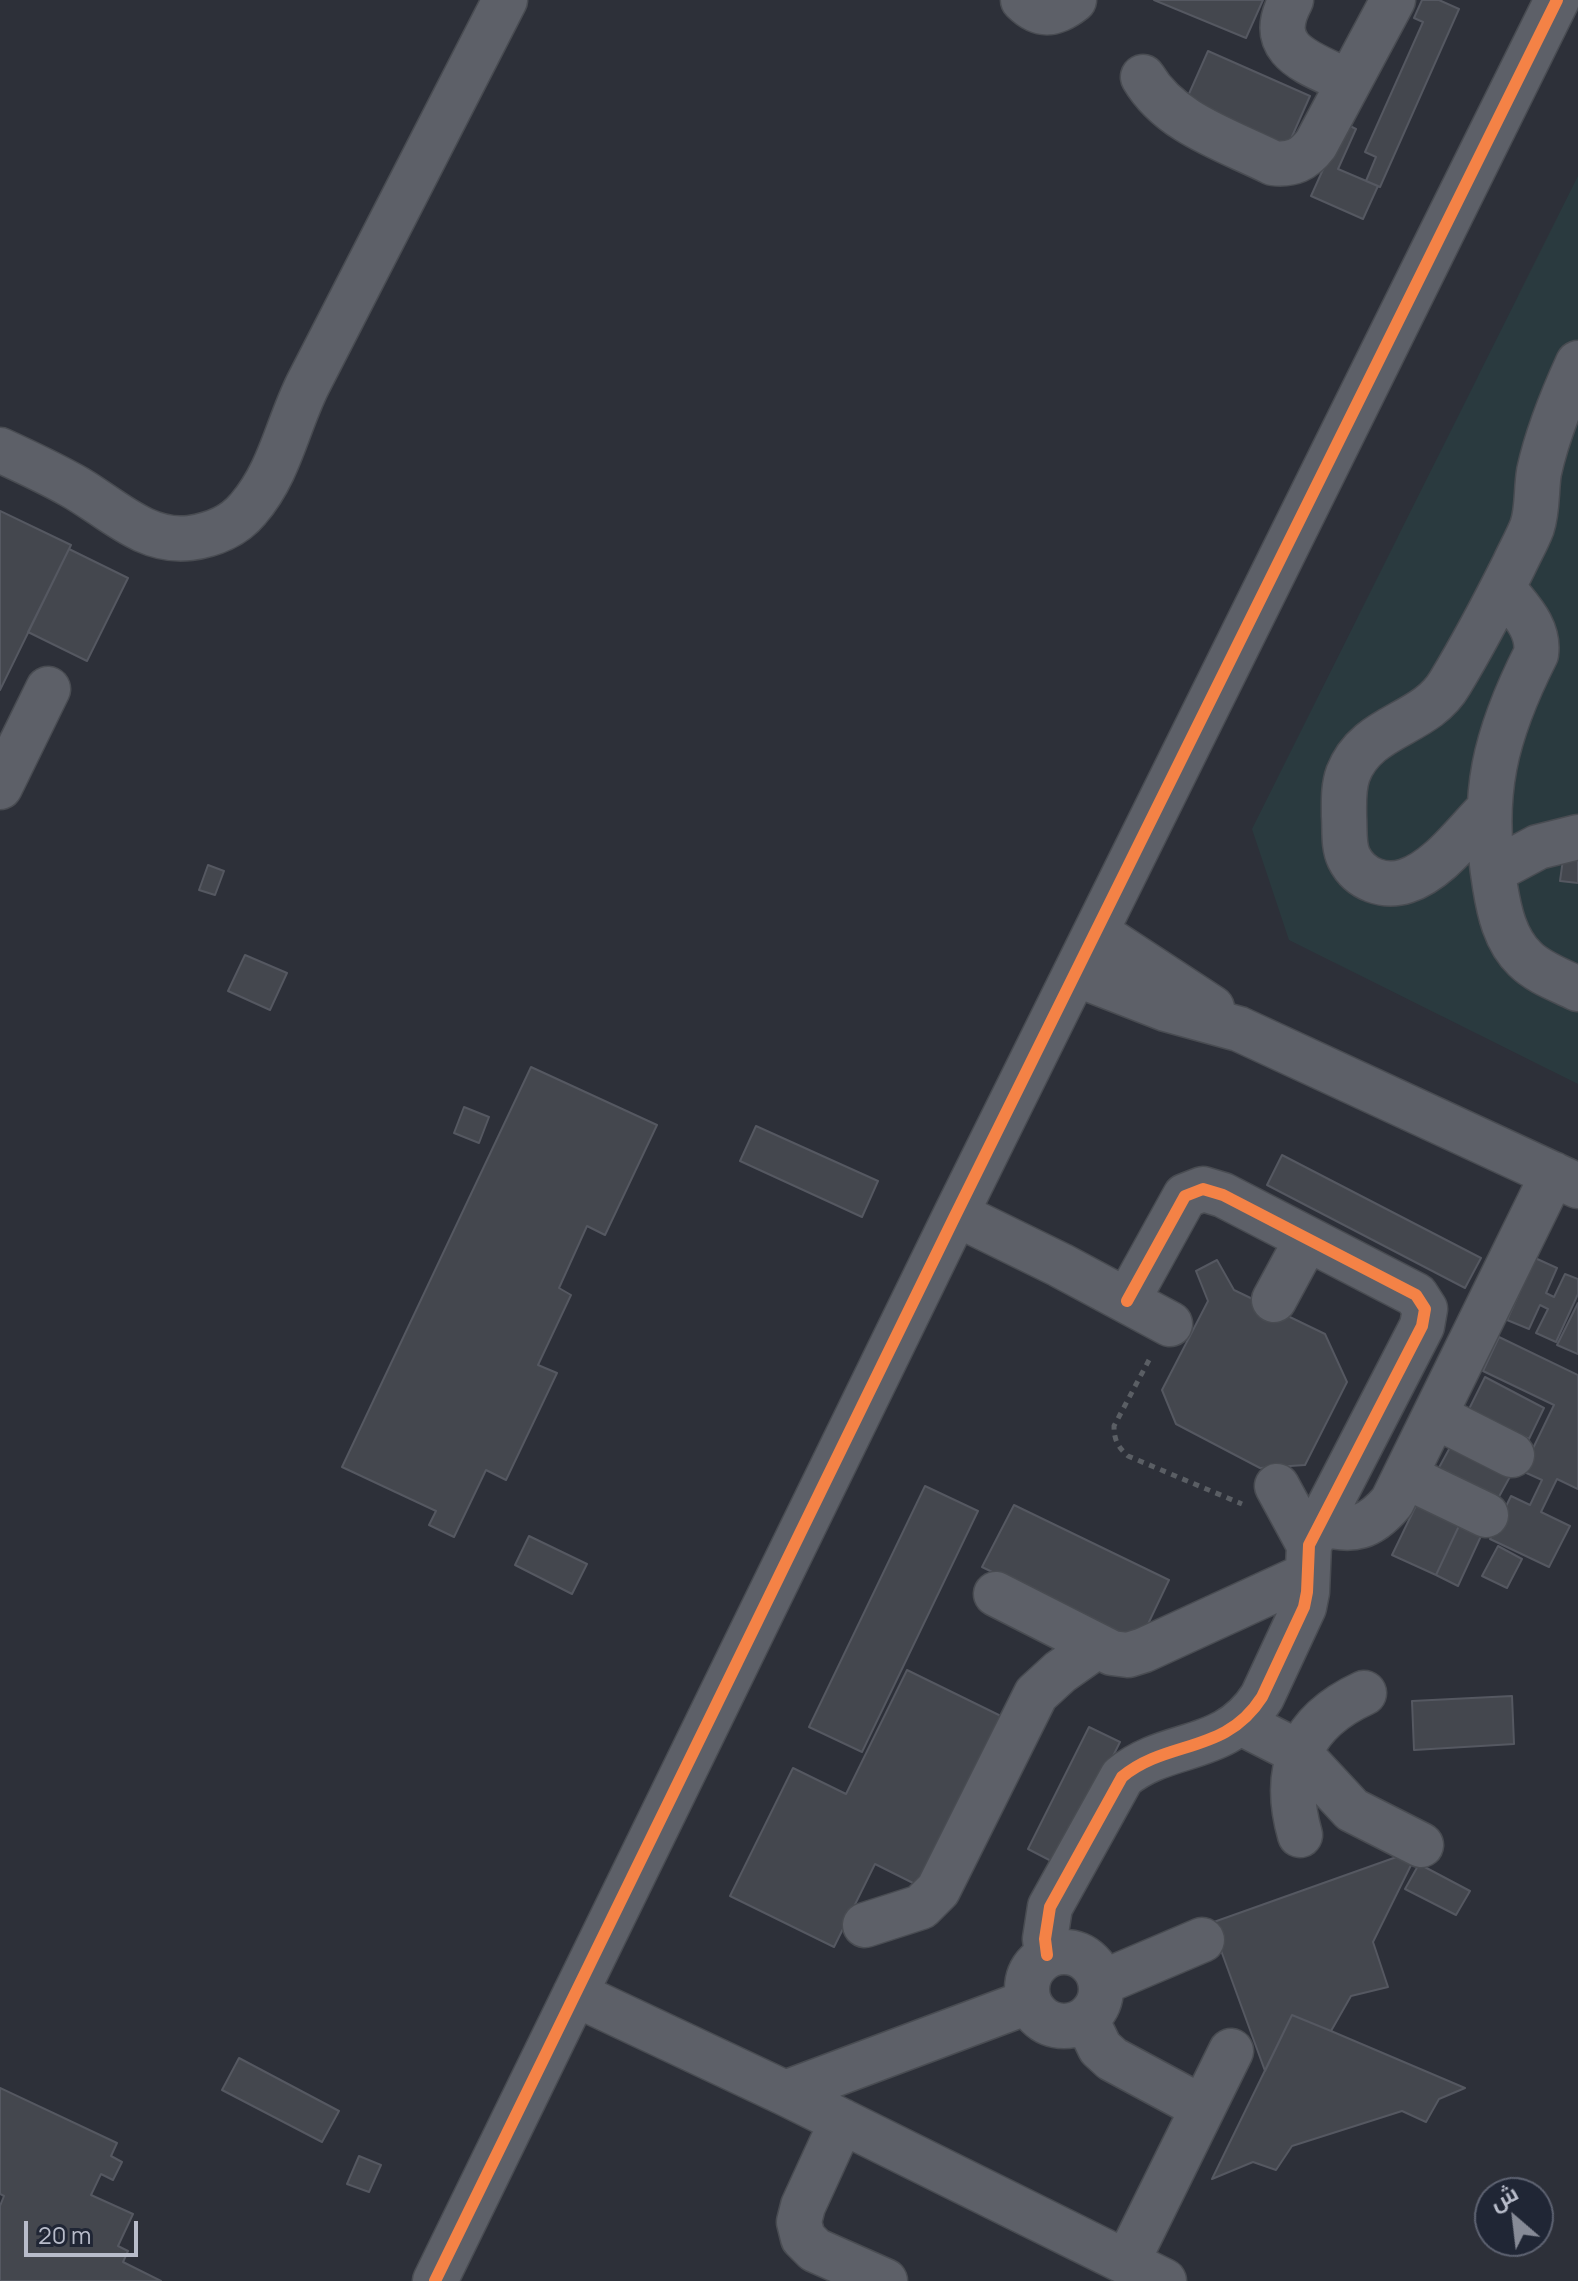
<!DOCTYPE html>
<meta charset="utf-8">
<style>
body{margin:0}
#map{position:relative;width:1578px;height:2281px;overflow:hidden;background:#2d3039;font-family:Manrope,Cairo,sans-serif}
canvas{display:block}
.north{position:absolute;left:1474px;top:2177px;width:80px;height:80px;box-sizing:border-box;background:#202635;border:2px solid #5d6271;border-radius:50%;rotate:332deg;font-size:22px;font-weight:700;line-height:32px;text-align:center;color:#b8bcca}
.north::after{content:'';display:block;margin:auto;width:28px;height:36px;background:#878b97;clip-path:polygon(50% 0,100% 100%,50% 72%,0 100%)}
.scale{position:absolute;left:24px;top:2221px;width:114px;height:36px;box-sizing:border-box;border:4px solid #b8bcca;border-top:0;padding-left:10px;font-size:24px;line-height:28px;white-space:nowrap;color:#b8bcca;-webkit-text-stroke:6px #202635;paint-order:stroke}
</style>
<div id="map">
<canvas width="1578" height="2281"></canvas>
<div class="north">ش</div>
<div class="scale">20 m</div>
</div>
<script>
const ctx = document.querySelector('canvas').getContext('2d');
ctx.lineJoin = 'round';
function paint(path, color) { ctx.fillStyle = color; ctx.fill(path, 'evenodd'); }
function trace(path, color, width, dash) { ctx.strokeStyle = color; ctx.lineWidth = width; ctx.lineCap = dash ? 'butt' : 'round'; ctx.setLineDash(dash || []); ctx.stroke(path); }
paint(new Path2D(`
 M1578 176V1084L1289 940 1252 829Z`), '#2a3a3f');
const building = new Path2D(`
 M1154 0H1263L1246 38Z
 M1422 0H1439L1459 9 1380 187 1366 181 1376 157 1365 152 1423 22 1414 18Z
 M1208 51 1310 96 1286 150 1184 105Z
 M1344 123 1356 129 1338 169 1378 186 1363 219 1311 196Z
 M0 511 71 545 0 690Z
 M69 549 128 578 87 661 28 632Z
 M1564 852 1578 854V883L1560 881Z
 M208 865 224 871 215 895 199 890Z
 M245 955 287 973 270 1010 228 991Z
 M531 1067 657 1125 605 1235 587 1226 559 1288 571 1295 538 1365 557 1373 506 1480 486 1470 454 1537 429 1525 436 1511 342 1467Z
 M464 1107 489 1117 479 1143 454 1133Z
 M756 1126 878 1181 862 1217 740 1161Z
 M1282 1155 1481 1258 1465 1288 1267 1185Z
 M1535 1258 1557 1268 1546 1293 1554 1297 1565 1274 1578 1279V1294L1556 1342 1536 1333 1548 1309 1540 1305 1529 1329 1507 1320Z
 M1217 1260 1234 1290 1325 1334 1347 1382 1305 1465 1260 1468 1176 1424 1162 1390 1208 1301 1196 1271Z
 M1578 1303V1354L1557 1345Z
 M1499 1337 1578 1375V1489L1557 1479 1541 1512 1570 1526 1549 1567 1490 1539 1511 1496 1530 1505 1542 1480 1522 1471 1554 1405 1483 1371Z
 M1485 1377 1544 1408 1529 1439 1469 1409Z
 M1453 1442 1512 1473 1495 1504 1436 1473Z
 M925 1486 978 1511 862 1752 809 1727Z
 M1422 1493 1465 1513 1436 1575 1392 1555Z
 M1014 1505 1169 1580 1139 1643 982 1567Z
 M1465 1513 1487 1523 1458 1586 1436 1575Z
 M529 1536 587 1564 572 1594 515 1565Z
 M1498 1546 1522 1559 1507 1588 1482 1576Z
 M907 1670 1007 1719 923 1888 875 1864 834 1947 730 1896 793 1768 846 1794Z
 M1512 1696 1514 1744 1414 1750 1412 1701Z
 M1089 1727 1120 1742 1059 1865 1028 1849Z
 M1419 1849 1373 1942 1388 1987 1351 1996 1331 2031 1292 2015 1265 2071 1211 1923Z
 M1419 1864 1470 1891 1456 1915 1405 1889Z
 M1292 2015 1331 2031 1465 2088 1439 2099 1426 2122 1402 2111 1292 2146 1276 2170 1253 2162 1212 2179Z
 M239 2058 339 2111 322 2142 222 2090Z
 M0 2088 117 2143 111 2156 122 2162 113 2180 101 2174 91 2195 133 2214 118 2246 128 2251 123 2262 161 2281H0V2206L4 2196 0 2194Z
 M359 2156 381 2165 369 2192 347 2184Z`);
paint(building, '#44474e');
trace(building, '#555861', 2);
const minor = new Path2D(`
 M1023 0C1041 18 1055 15 1074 0
 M1291 0C1263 52 1311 63 1349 82
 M1143 77C1170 123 1227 140 1273 163 1292 165 1304 160 1316 144L1393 0
 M0 450C24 461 48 472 71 485 108 505 144 544 190 538 212 535 234 526 248 509 280 472 287 426 308 384 374 256 439 128 505 0
 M1503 588C1518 608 1540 627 1536 654 1495 735 1480 795 1495 886 1499 911 1505 940 1525 959 1539 973 1560 980 1578 989
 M0 787 48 689
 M1488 810C1464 834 1439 870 1406 881 1385 888 1360 880 1349 858 1343 846 1345 830 1344 816 1344 802 1343 788 1348 774 1367 724 1425 726 1450 683 1473 645 1494 605 1514 565 1520 552 1527 540 1532 527 1538 509 1536 490 1539 472 1547 435 1562 398 1578 363
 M1493 871 1538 847 1578 837
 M1096 932 1212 1008
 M1076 974 1166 1009 1239 1029 1578 1186
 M956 1214 1060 1265 1170 1324
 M1274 1300 1307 1239
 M1435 1416 1512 1455
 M1405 1476 1486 1515
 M1277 1486 1309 1545
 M1320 1523C1353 1533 1370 1528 1392 1502L1553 1174
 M996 1594 1112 1653 1128 1655 1144 1650 1307 1575
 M1241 1723 1298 1752 1352 1810 1421 1845
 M1300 1835C1281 1769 1301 1722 1364 1693
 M865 1925 921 1907 938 1890 1036 1694 1060 1672 1097 1646
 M1027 1989a37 37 0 1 1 74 0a37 37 0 1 1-74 0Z
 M1047 1955 1045 1939 1050 1907 1122 1777C1168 1739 1225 1755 1262 1697L1304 1607 1307 1592 1309 1545 1422 1326 1425 1309 1416 1295 1223 1195 1203 1189 1185 1196 1127 1301
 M1101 1983 1202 1940
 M575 1994 785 2093 1164 2281
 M1086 2019 1100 2048 1112 2059 1203 2108
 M785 2093 1028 2002
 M842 2121 803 2206 799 2222 803 2238 815 2250 885 2281
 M1127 2262 1231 2051
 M435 2281 956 1214 1557 0`);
trace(minor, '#494c52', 47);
trace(new Path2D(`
 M1149 1360 1114 1426C1114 1440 1118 1447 1128 1456L1242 1504`), '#5a5e64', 5, [6, 6]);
trace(minor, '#5d6068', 44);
trace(new Path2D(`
 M1047 1955 1045 1939 1050 1907 1122 1777C1168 1739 1225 1755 1262 1697L1304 1607 1307 1592 1309 1545 1422 1326 1425 1309 1416 1295 1223 1195 1203 1189 1185 1196 1127 1301
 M435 2281 956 1214 1557 0`), '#f48246', 12);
</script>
